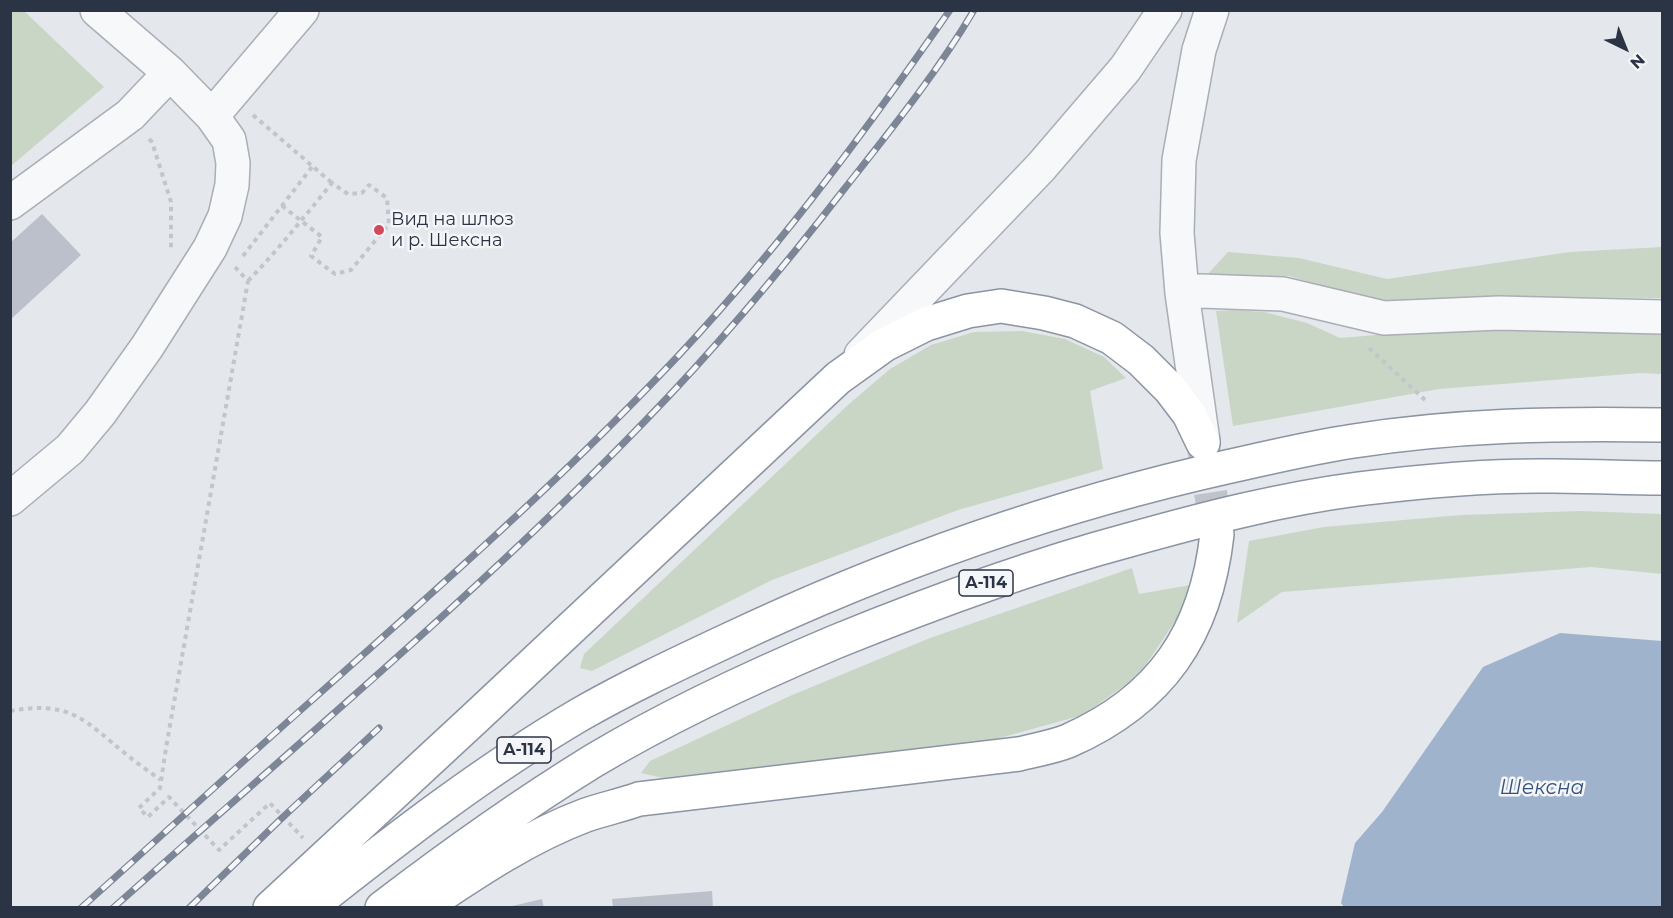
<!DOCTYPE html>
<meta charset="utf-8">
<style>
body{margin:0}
#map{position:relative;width:1673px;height:918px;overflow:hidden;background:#e4e7ec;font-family:Montserrat,sans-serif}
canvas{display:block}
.frame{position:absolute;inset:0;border:12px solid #2b3445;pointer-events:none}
.north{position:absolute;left:1595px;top:18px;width:60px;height:60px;-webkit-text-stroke:4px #f4f6f9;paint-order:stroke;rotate:137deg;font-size:16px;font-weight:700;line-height:24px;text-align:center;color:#2b3445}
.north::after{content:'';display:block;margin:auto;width:21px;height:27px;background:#2b3445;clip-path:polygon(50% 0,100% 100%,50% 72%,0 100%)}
</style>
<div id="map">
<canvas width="1673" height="918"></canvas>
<div class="frame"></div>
<div class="north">N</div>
</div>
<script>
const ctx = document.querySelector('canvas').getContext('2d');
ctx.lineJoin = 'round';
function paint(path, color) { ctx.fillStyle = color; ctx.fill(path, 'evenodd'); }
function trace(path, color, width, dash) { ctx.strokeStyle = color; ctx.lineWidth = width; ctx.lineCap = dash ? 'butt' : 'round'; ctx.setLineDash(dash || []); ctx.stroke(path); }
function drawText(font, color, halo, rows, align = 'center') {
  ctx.font = font + ' Montserrat,sans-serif'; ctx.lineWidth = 5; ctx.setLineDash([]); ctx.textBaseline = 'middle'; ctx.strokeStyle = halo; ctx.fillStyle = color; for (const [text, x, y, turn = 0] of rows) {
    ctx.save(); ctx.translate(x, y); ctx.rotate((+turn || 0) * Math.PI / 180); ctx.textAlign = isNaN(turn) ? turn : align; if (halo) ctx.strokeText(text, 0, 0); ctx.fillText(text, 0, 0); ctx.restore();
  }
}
paint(new Path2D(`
 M11 10 24 11 104 87 11 166Z
 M1662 247V298L1502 297 1393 307 1289 276 1207 275 1228 252 1299 258 1387 279 1570 252Z
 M1234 310 1264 312 1307 323 1340 338 1496 325 1662 326V374L1641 373 1439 389 1233 426 1216 311Z
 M1022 331 1065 339 1104 357 1126 378 1090 391 1103 469 958 510 772 580 592 671 580 668 584 654 849 404 890 369 931 345 974 332Z
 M1580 511 1662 514V574L1591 567 1282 592 1237 623 1249 541 1324 527 1461 515Z
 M1132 568 1139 594 1191 585 1178 617 1139 675 1083 715 996 739 663 778 641 773 650 761 790 696 930 638Z`), '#c9d6c5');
paint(new Path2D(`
 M1560 633 1662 641V907H1344L1341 903 1355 843 1382 812 1483 667Z`), '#9fb4cc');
paint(new Path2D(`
 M42 214 81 255 10 320V243Z
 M712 891 713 908H613L612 899Z
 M542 899 544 908H508V907Z`), '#bbc0ca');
trace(new Path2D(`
 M1203 444 1217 534`), '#bfc3cb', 33, [33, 16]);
const minor = new Path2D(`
 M212 116 302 10
 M10 203 130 115 170 73
 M1182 293 1201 291 1283 294 1384 318 1499 313 1662 317
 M861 355 1041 167 1125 69 1165 10
 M1203 441 1182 293 1177 233 1179 160 1199 50 1212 10
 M10 499 70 449 100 413 147 347 210 248 225 216 232 185 233 163 229 140 212 116 170 73 97 10`);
const highway = new Path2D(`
 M270 908 474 719 838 378 884 345 926 324 968 311 1001 306 1044 313 1075 321 1112 338 1141 360 1170 389 1189 414 1203 443
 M309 908C396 839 484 771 579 715 626 688 675 665 724 642 886 565 1056 505 1231 466 1272 457 1313 447 1354 441 1456 425 1559 423 1662 425
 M382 908C450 856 520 806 593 761 670 715 752 677 835 642 931 603 1028 567 1129 540 1204 519 1281 499 1358 489 1422 481 1488 475 1552 476 1589 476 1626 478 1662 478
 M422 908C474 873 527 837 586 815 604 809 622 805 639 799L1019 754C1035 750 1053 747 1068 741 1161 700 1206 634 1217 534`);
trace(minor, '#a9aeb7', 36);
trace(highway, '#8b94a3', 36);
trace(new Path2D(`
 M253 115 332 183
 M149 139 152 142 171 202V250
 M243 256 312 167
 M235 267 248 281 166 748 160 788 139 808 148 817 169 797 219 850 270 803 303 838
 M248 281C278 250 304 217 332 183L348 194 362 193 369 185 387 198 389 224 351 270 335 274 311 256 322 237 281 205
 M1369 348 1425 400
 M10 711C71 700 84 720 127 755 138 764 150 772 161 780`), '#c2c5cb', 4, [4.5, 4.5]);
trace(minor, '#f7f8fa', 33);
trace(highway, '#fff', 33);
const rail = new Path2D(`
 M81 908C158 839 234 769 311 701 430 595 550 490 660 375 768 263 861 138 950 10
 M113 908C292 748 479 593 645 421 716 348 783 268 845 188 890 131 937 73 974 10
 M189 908 283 817 379 728`);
trace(rail, '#7d8696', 7);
trace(rail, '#f4f6f9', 4.5, [14]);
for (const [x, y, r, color] of [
 [379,230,6,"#d1495b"]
]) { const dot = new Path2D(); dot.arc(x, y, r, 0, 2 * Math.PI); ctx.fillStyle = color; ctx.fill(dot); trace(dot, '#f4f6f9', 2); }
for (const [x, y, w] of [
 [986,583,54],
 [524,750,54]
]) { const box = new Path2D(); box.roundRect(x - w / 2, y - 13, w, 26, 4.5); ctx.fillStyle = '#f4f6f9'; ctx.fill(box); trace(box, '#2b3445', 1.5); }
drawText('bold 16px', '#2b3445', null, [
 ["А-114",986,583],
 ["А-114",524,750]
]);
drawText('18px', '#2b3445', '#f4f6f9', [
 ["Вид на шлюз",391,220],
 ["и р. Шексна",391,241]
], 'left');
drawText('italic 20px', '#34527a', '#f4f6f9', [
 ["Шексна",1542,788]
]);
</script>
